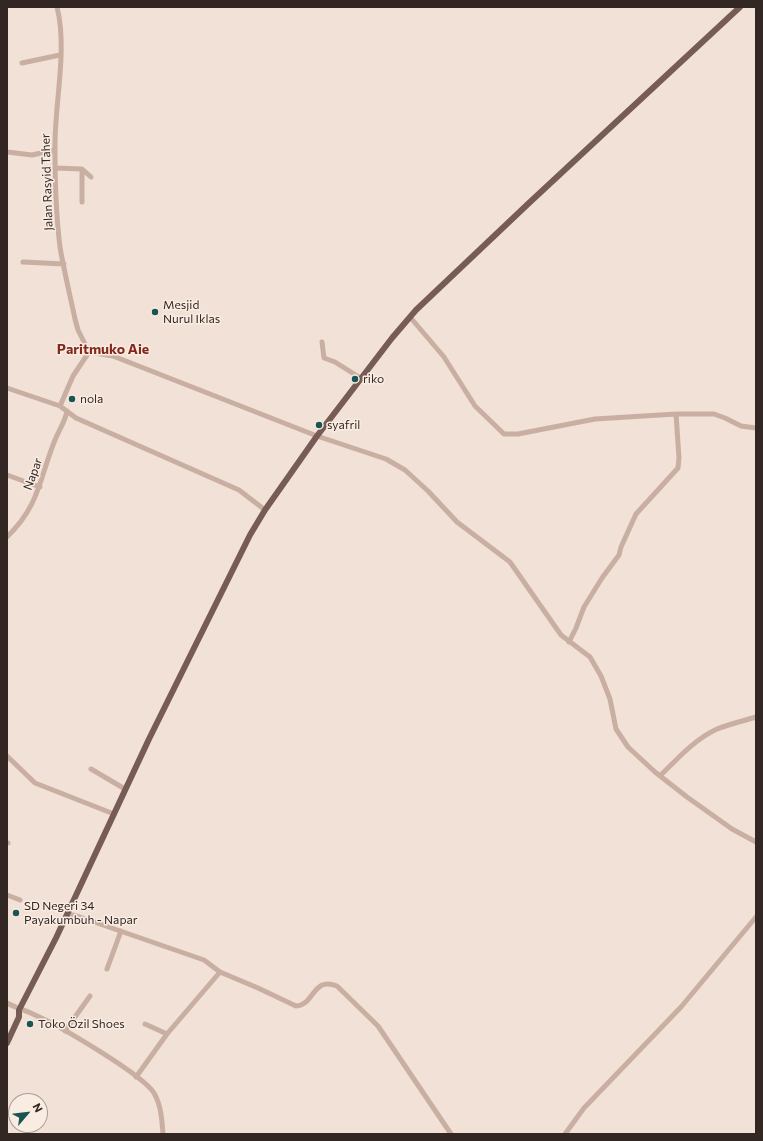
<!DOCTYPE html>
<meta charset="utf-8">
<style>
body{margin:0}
#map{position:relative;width:763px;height:1141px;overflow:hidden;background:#f1e1d6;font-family:Commissioner,sans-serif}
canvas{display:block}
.frame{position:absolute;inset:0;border:8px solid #332724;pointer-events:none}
.north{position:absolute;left:8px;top:1093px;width:40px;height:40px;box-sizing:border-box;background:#f9ece2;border:1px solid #aa9d96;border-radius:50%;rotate:62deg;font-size:11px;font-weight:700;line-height:16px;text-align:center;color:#332724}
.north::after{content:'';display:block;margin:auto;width:14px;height:18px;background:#195553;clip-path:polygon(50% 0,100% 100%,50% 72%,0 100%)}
</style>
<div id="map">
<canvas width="763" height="1141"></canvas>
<div class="frame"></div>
<div class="north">N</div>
</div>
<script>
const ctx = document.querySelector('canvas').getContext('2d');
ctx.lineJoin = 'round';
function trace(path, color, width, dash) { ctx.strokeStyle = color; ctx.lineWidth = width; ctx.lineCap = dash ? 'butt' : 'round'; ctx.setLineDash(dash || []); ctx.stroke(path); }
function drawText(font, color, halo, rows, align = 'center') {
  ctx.font = font + ' Commissioner,sans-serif'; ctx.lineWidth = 3; ctx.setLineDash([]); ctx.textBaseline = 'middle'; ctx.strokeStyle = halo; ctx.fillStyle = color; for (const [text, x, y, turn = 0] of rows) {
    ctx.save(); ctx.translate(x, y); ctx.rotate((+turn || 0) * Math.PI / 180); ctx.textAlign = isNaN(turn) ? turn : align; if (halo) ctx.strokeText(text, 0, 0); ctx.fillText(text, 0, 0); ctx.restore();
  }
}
trace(new Path2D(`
 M57 7C68 50 54 105 55 150 55 182 56 215 60 247 64 271 70 295 75 319L78 330 89 352
 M22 63 60 55
 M7 152 32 155 55 150
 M56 168 82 169 91 177
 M82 202V169
 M23 262 64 264
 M410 317 444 357 475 406 504 434H518L595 419 676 414H714L725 418 741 426 756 428
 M322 342 324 358 335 362 362 379
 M89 352 113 356 317 436 386 459 405 470 428 491 457 522 510 562 561 635 590 657 601 676 610 699 616 729 628 747 655 772 687 797 732 829 756 842
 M7 388 60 406 76 418 239 490 265 510
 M60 406 73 376 89 352
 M7 475 40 487
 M7 537C40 505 39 479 55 440 59 430 65 422 67 411
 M569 642 576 628 584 607 602 578 619 555 621 547 636 514 678 468 679 458 676 414
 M7 756 35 783 114 814
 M91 769 125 789
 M660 776C677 759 695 739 717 729 730 724 743 721 756 717
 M7 843H8
 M7 895 20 900
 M67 914 77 916 204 960 220 972 258 988 296 1006C315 1005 312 976 337 986L378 1026 451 1134
 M107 969 121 931
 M7 1003C16 1008 25 1010 35 1015 58 1025 142 1074 154 1093 161 1105 162 1120 163 1134
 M145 1024 167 1034
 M65 1031 90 996
 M136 1077 167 1034 220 972
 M565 1134 584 1108 681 1007 756 917`), '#c9afa2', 5);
trace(new Path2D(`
 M7 1043 19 1017V1010L56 938 149 739 250 535 265 510 317 436 392 338 416 310 529 203 740 7`), '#765c55', 6);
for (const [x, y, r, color] of [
 [155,312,4,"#195553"],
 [355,379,4,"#195553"],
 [72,399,4,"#195553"],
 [319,425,4,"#195553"],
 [16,913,4,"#195553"],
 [30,1024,4,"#195553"]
]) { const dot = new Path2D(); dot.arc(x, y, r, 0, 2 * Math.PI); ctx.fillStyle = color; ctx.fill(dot); trace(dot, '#f9ece2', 1.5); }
drawText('12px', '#332724', '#f9ece2', [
 ["Jalan Rasyid Taher",47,182,-92],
 ["Napar",33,474,-70]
]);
drawText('12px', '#332724', '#f9ece2', [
 ["Mesjid",163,305],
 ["Nurul Iklas",163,319],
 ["riko",363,379],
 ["nola",80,399],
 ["syafril",327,425],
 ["SD Negeri 34",24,906],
 ["Payakumbuh - Napar",24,920],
 ["Toko Özil Shoes",38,1024]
], 'left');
drawText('bold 14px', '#84281b', '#f9ece2', [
 ["Paritmuko Aie",103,349]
]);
</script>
